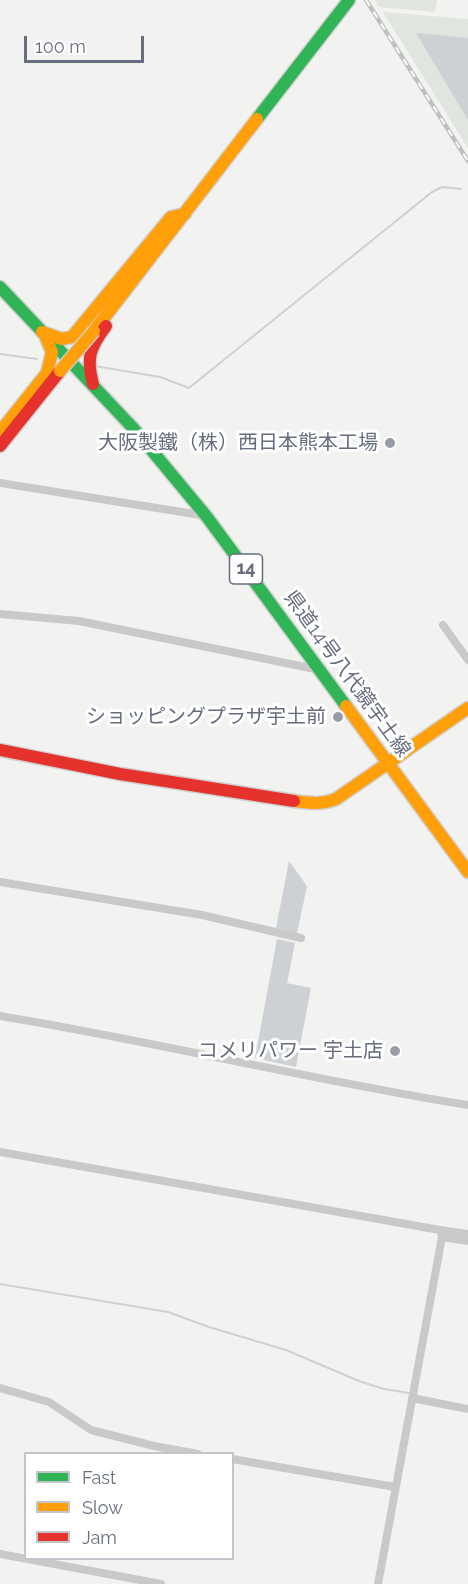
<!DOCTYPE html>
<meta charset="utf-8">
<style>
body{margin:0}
#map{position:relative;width:468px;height:1584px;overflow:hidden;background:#f2f3f1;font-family:Raleway,sans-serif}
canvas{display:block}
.legend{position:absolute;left:24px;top:1452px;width:210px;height:108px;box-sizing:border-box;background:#fff;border:2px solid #c2c5cb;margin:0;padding:8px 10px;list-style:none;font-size:18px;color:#666d7e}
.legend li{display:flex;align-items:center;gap:12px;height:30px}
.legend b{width:30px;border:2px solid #c2c5cb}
.scale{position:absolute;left:24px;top:36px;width:120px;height:27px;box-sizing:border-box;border:3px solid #666d7e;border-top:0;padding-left:8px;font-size:18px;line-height:21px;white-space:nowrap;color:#666d7e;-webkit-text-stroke:4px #fff;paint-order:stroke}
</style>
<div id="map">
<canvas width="468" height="1584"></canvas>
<ul class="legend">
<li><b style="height:8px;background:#30b455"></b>Fast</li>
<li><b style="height:8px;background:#ff9f0a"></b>Slow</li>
<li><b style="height:8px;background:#e5322d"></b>Jam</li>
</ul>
<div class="scale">100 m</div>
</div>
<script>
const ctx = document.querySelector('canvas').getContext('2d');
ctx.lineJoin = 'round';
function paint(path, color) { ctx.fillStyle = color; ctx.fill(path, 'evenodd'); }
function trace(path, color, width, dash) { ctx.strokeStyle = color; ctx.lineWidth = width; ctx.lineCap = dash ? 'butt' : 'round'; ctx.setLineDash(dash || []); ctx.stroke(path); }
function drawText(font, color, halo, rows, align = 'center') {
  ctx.font = font + ' Raleway,"Noto Sans JP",sans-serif'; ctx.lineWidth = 6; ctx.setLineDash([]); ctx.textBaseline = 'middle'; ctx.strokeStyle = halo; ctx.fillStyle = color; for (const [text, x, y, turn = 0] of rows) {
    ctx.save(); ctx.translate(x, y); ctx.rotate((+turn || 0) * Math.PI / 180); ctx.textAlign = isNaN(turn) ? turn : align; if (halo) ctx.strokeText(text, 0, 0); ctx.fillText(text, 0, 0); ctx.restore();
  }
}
paint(new Path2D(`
 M375 0H437L435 12 379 7Z
 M383 12 468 19V148Z`), '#e1e5e0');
paint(new Path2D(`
 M416 33 468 38V120Z
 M289 861 307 886 297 933 276 928Z
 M277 939 295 943 287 983 311 988 296 1067 255 1058Z`), '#cdd1d4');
trace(new Path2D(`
 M0 354 37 359
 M95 366 160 377 189 388 432 192 442 187 461 189
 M0 1284 168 1312 209 1327 286 1350 359 1381 384 1389 409 1393`), '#cdd1d4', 2);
const fast = new Path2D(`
 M257 119 349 0
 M0 287 134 429 207 517 346 706`);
const slow = new Path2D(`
 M94 331 257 119
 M42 332 62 339 72 337 171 217 185 214
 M0 432 47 373 52 352 46 338
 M346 706 468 872
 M294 801C309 803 321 805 336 799L468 708`);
const jam = new Path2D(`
 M93 384C86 358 90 347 106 326
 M0 446 60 371
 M0 750 120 774 294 801`);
trace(fast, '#d0d0d0', 15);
trace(slow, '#d0d0d0', 15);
trace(jam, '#d0d0d0', 15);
trace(new Path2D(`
 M0 483 207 516
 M0 614 79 621 320 670
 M443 625 468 660
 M0 882 202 915 301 938
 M0 1016C157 1042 311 1080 468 1105
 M0 1152 440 1230 442 1237 378 1584
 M440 1230 468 1234
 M442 1237 468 1241
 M0 1388 49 1402 91 1430 154 1446 198 1454
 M412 1398 468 1409
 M232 1459 395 1487
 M0 1554 161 1584`), '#c9c9ca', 8);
trace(fast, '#30b455', 12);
trace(slow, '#ff9f0a', 12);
trace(jam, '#e5322d', 12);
const rail = new Path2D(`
 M366 0 468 161`);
trace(rail, '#bfc0c1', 4.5);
trace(rail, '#fff', 2, [7]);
const slowBridge = new Path2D(`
 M60 371 94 331`);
trace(slowBridge, '#d0d0d0', 15, []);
trace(slowBridge, '#ff9f0a', 12);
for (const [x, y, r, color] of [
 [390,443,6,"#979ca6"],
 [338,717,6,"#979ca6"],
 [395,1051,6,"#979ca6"]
]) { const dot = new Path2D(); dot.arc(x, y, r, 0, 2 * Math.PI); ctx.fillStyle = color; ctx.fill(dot); trace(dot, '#fff', 2); }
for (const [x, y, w] of [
 [246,569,33]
]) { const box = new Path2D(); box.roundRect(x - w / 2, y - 15, w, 30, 4.5); ctx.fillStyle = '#fff'; ctx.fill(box); trace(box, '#666d7e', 1.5); }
drawText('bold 18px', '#666d7e', null, [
 ["14",246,569]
]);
drawText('20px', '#666d7e', '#fff', [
 ["大阪製鐵（株）西日本熊本工場",378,443],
 ["ショッピングプラザ宇土前",326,717],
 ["コメリパワー 宇土店",383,1051]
], 'right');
drawText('20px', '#666d7e', '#fff', [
 ["県道14号八代鏡宇土線",347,674,54]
]);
</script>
